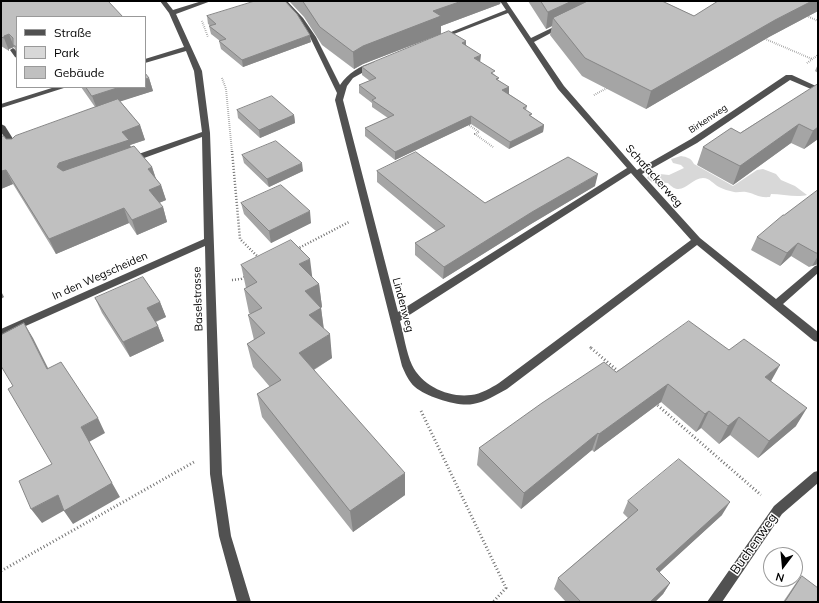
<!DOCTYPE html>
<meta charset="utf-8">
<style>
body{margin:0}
#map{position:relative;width:819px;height:603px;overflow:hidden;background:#fff;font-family:Mulish,sans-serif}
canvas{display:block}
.frame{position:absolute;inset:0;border:2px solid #000;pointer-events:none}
.legend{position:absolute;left:16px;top:16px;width:130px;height:72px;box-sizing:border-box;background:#fff;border:1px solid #999;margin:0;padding:5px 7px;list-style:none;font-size:12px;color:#000}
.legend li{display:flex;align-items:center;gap:8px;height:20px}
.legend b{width:20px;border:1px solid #999}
.north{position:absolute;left:763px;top:547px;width:40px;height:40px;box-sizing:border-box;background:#fff;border:1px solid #999;border-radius:50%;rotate:196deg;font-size:11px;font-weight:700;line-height:16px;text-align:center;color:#000}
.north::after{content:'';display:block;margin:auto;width:14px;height:18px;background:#000;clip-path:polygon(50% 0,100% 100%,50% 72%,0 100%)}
</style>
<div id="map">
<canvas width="819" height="603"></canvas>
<div class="frame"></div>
<ul class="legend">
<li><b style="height:5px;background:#515151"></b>Straße</li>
<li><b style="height:11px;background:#d8d8d8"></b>Park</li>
<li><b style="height:11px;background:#c0c0c0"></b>Gebäude</li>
</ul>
<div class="north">N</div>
</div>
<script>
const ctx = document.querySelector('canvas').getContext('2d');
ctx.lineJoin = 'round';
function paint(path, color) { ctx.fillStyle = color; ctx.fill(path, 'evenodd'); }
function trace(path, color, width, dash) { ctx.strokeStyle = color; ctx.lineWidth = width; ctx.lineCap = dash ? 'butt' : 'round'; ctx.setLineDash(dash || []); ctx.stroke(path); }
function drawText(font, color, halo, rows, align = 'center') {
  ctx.font = font + ' Mulish,sans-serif'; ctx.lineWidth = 3; ctx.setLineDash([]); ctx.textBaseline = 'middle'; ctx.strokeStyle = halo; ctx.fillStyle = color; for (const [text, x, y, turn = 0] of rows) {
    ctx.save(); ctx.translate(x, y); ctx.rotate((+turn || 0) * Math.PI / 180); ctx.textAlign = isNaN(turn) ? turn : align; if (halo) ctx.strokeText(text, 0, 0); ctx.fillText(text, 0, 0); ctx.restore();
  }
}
paint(new Path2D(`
 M681 156C687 157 691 158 694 164L733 186 757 170 763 169 776 174 781 180 795 186 807 195C797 198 782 194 771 194L770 197C757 198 757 194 746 192 742 191 738 193 734 192 729 191 723 189 719 187 713 184 710 178 703 178 690 178 682 199 668 183L652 182 647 178 650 173 669 175 684 168 681 165 673 163 671 159Z`), '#d8d8d8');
trace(new Path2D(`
 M805 15 818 21
 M202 21 208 37
 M763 38 812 59
 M807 63 818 55
 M222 78 226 89 232 152
 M594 95 609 87
 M466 123 479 132 475 134 493 147`), '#737373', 2, [0.5, 1.5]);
trace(new Path2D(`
 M232 151 240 239 259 258
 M297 249 349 222
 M232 280 241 279 246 276
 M590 347 592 349`), '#737373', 2.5, [1, 2]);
trace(new Path2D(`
 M591 348 619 372
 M655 403 761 495
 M421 411 506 588 493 602
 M1 571 194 462`), '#737373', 3, [1, 2.5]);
paint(new Path2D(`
 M160 1H166L173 10 202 1H211L176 14 202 71 210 133 222 474 231 536 251 602H237L219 536 210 474 205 246 1 337V329L204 239 202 137 133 162H130L126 160 127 158 202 132 194 71 186 51 145 63V59L184 47 169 13Z
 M280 1H287L303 18 316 37 340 85C348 73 360 66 374 62L378 64 353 78 347 86 343 100 398 312 627 168 558 89 508 13 441 39 436 38 506 10 500 1H506L531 38 560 24H564V26L534 42 564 86 637 170 691 139 786 75H792L818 87V92L790 80 697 143 642 174 700 238 776 299 815 266 818 265V273L783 304 818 332V342L814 341 697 245 507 389C496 395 485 402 473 404 458 407 427 397 415 387 409 382 405 373 402 366L335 100 337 93 310 37 299 20ZM631 173 691 240 499 383C491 388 481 394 471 395 449 398 422 386 412 365 406 352 404 335 400 321Z
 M13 48 17 51V58L15 57 10 50Z
 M55 87H67L1 108V104Z
 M1 124 5 126 20 150 19 152H13L12 150 1 132Z
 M818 471V483L782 514 722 602H707L774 506 814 472Z`), '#515151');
paint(new Path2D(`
 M1 1 17 17V54L14 47 9 49V51L1 46Z
 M289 1H501L500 4 441 26V34L363 64 354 69 322 45 304 17Z
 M528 1H662L694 16 818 1V11L769 37 646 109 582 76 550 35 552 26 546 29Z
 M207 16 311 42 243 67 221 49 219 41H220L211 34 209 26H211L208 24Z
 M466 41V45L480 62 495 75 499 81 509 87V94L527 106 526 110 531 116 544 125 543 132 509 149 471 124 395 160 365 136V128L388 118 372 107V103L359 93V85L370 81 362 75V67Z
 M818 64V73L815 71Z
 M149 78 153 91 120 101 140 125 145 140 130 145 131 147 152 167 156 179 161 185 166 200 159 203 163 207 167 222 137 235 129 223 56 254 13 184 1 189 6 139H12L95 107 81 87H145Z
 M818 84V139L804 149 791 143 733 185 697 165 703 147 740 133Z
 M237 110 294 115 295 123 260 138 238 118Z
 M242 155 303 171 269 187 244 163Z
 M377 171 485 203 595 186 531 224 443 279 415 255V243L436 231 377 182Z
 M818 190V264L809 267 791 256 780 266 751 250 757 237Z
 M241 203 311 223 271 243 244 214Z
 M241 265 312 277 319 284 322 307 321 308 324 329 332 358 314 370 405 495 353 532 262 417 257 394 270 387 253 367 247 344 254 340 248 315 251 314 249 313 244 289 246 288Z
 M95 298 160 302 166 317 156 322 158 326 164 341 130 357 102 313Z
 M616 372 771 381 796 426 758 458 730 435 719 444 701 428 696 432 661 402 594 452 592 450 521 509 477 465 479 448Z
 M628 501 722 515 659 572 670 583 663 594 655 602H566L554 589 558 578 628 518 623 513Z
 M802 576 818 602H783L796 583Z`), '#a5a5a5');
paint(new Path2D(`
 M462 1H501L500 4 441 26V34L363 64 354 69 353 52 363 46 433 11Z
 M572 1H605L553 18 552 26 546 29 548 12Z
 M812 1H818V11L769 37 646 109 651 91 775 20Z
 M9 34 14 47 9 49V51L4 38V36Z
 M310 35 311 42 243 67 242 60Z
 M466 41V49L462 43Z
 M481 55 480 63 474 58Z
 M149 78 153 91 97 109 92 96 120 87H145V79Z
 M509 87V95L502 90Z
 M294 115 295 123 260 138 259 130Z
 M471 116V124L395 160V152Z
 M799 124 791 143 733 185 740 166Z
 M140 125 145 140 130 145 133 154 66 178 57 167 59 163 122 132Z
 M544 125 543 132 509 149 510 142Z
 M818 127V139L804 149 813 131Z
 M302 163 303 171 269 187 267 179Z
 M152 167 157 182 148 169Z
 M6 170 13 184 1 189V171Z
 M598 174 595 186 531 224 443 279 444 267 532 212Z
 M161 185 166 200 154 205 149 190Z
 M163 207 167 222 137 235 132 220Z
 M124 208 129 223 56 254 49 239Z
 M310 211 311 223 271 243 269 231Z
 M798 243 791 256 780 266 787 253Z
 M818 256V264L812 266Z
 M310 259 313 283 299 264Z
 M319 284 322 307 308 315 305 291Z
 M1 291 4 297 1 299Z
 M160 302 166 317 152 323 147 308Z
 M321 308 324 332 309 315Z
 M24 323 33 338 56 384 47 369Z
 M158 326 164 341 130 357 123 342Z
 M330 334 332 358 303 376 299 353Z
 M780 365 770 383 765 377Z
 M668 384 661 402 594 452 599 434Z
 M807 408 796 426 758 458 769 441Z
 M709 411 701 428 696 432 705 414Z
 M739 417 730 435 719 444 728 426Z
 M98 418 105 433 89 442 120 497 73 524 64 511 65 510 42 523 31 509 58 495 81 427Z
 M598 433 592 450 521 509 524 493Z
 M405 473V495L353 532 350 511Z
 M730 502 722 515 650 581 656 569Z
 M670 583 663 594 655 602H650Z`), '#868686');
const building = new Path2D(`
 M1 1H108L123 17H17V47L13 45V38L9 34 4 36V38L1 37Z
 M255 1H285L297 14 310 35 242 60 219 41 226 39 209 26 216 24 207 16Z
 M303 1H462L433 11 441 16 363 46 353 52 320 27Z
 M541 1H572L548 12Z
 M588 1H662L694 16 718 1H812L775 20 651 91 585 58 553 18Z
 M449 31 466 41 462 43 481 55 474 58 495 71 491 73 499 78 496 79 509 87 502 90 527 106 523 108 532 114 529 115 544 125 510 142 471 116 395 152 365 128 394 115 372 100 376 98 359 85 376 78 362 67Z
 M145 73 149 78 145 79Z
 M818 84V127L813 131 799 124 740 166 703 147 731 128 740 133Z
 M86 87H120L92 96Z
 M272 96 294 115 259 130 237 110Z
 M118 99 140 125 122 132 129 140 59 163 57 167 63 171 134 146 152 167 148 169 161 185 149 190 163 207 132 220 124 208 49 239 6 170 1 171V136H4L6 139H12L15 136Z
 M276 141 302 163 267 179 242 155Z
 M416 152 485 203 568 157 598 174 532 212 444 267 415 243 445 226 377 171Z
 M281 185 310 211 269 231 241 203Z
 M818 190V253H816L798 243 787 253 757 237 783 215H784Z
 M291 240 310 259 299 264 319 284 305 291 321 308 309 315 330 334 299 353 405 473 350 511 257 394 281 380 247 344 265 333 248 315 262 308 244 289 257 282 241 265Z
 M143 277 160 302 147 308 158 326 123 342 95 298Z
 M689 321 729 350 744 339 780 365 765 377 807 408 769 441 739 417 728 426 709 411 705 414 668 384 599 434 598 433 524 493 479 448 542 403 604 362 616 372Z
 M24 323 47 369 61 362 98 418 81 427 112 483 64 511 58 495 31 509 19 481 52 464 8 389 13 386 1 366V335Z
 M679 459 730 502 656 569 670 583 650 602H581L558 578 638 510 628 501Z
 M802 576 818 588V602H785Z`);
paint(building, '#c0c0c0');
trace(building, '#868686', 1);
drawText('9px', '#000', '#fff', [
 ["Birkenweg",708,119,-34]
]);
drawText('11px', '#000', '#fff', [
 ["Schafackerweg",654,176,48],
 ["In den Wegscheiden",100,276,-24],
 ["Baselstrasse",198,299,-92],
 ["Lindenweg",403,305,75]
]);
drawText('13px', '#000', '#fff', [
 ["Buchenweg",754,544,-55]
]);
</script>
